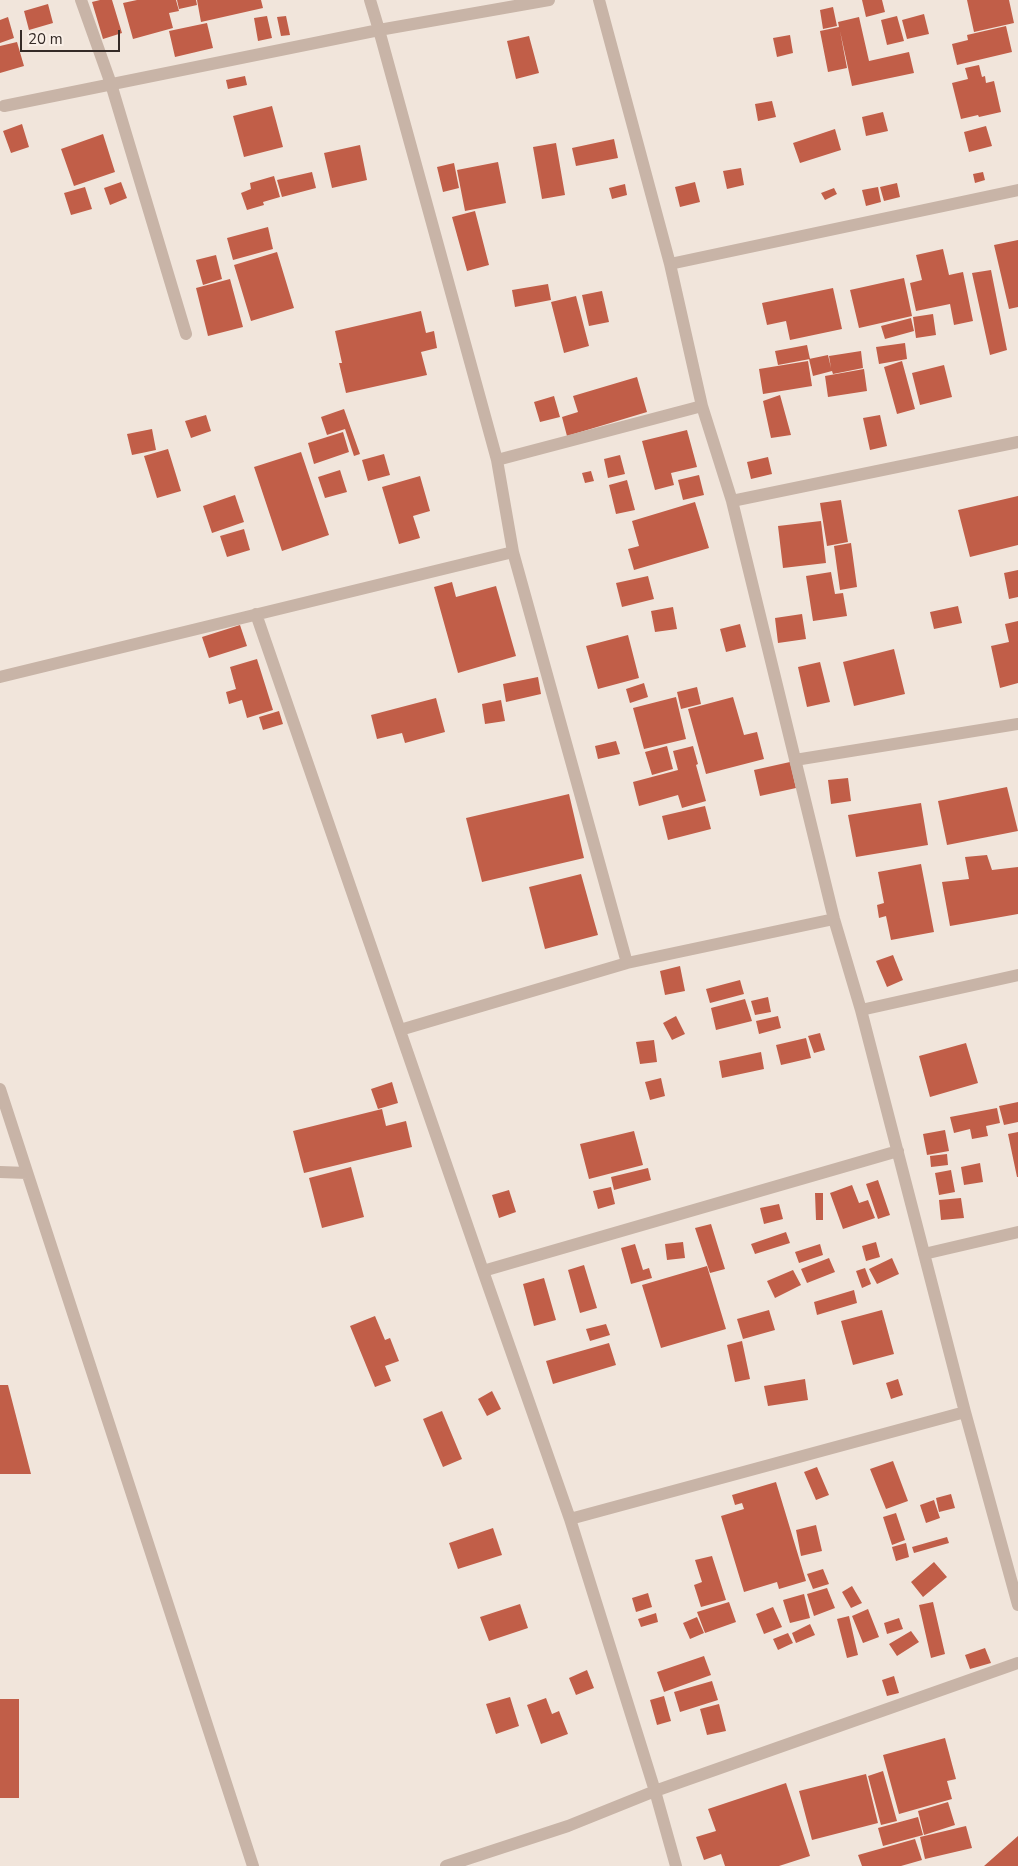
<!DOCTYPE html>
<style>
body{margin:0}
#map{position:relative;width:1018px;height:1866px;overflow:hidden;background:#f1e5db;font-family:"Nunito Sans",sans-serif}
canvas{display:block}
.scale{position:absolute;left:20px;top:30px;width:100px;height:22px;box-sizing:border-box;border:2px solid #352b27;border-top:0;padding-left:6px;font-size:15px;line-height:18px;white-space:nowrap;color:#352b27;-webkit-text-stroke:4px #f9efe7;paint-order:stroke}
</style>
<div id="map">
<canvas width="1018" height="1866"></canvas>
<div class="scale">20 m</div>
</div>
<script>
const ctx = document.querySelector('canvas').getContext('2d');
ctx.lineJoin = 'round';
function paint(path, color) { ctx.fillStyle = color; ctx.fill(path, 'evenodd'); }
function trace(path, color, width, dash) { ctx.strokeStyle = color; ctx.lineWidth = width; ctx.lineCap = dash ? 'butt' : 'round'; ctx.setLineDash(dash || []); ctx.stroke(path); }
paint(new Path2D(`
 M100 0H112L122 33 103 39 92 2Z
 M137 0H176L179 11 169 13 173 28 133 39 123 3Z
 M177 0H196L197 5 179 9Z
 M197 0H261L263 8 201 22Z
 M862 0H882L885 12 866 17Z
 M967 0H1009L1014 23 974 32Z
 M48 4 53 23 29 30 24 11Z
 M833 7 837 26 823 29 820 10Z
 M924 14 929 34 907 39 902 20Z
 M267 16 272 38 258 41 254 18Z
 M286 16 290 35 281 36 277 17Z
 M897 16 904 41 887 45 881 20Z
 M8 17 14 38 0 43V20Z
 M859 17 869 61 909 52 914 73 852 86 840 31 847 68 828 72 820 31 839 27 838 22Z
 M207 23 213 48 175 57 169 31Z
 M1006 26 1012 52 957 65 952 44 968 40 967 35Z
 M790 35 793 53 777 57 773 38Z
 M529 36 539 73 516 79 507 41Z
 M17 42 24 66 0 73V46Z
 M979 65 982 77 985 76 986 83 994 81 1001 112 979 117 978 115 961 119 952 83 968 79 965 68Z
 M245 76 247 85 228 89 226 80Z
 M772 101 776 117 758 121 755 104Z
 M272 106 283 147 244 157 233 116Z
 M883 112 888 131 866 136 862 117Z
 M22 124 29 147 11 153 3 131Z
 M986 126 992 146 969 152 964 132Z
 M835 129 841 150 800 163 793 143Z
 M103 134 115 172 74 186 61 149Z
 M614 139 618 158 576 166 572 148Z
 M556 143 565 195 542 199 533 147Z
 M360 145 367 180 332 188 324 153Z
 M498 162 506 203 465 211 457 170Z
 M454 163 459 188 443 192 437 167Z
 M741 168 744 185 727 189 723 171Z
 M312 172 316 188 282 197 277 180Z
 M983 172 985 180 975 183 973 174Z
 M274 176 280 197 263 202 264 205 247 210 241 193 251 189 250 183Z
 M121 182 127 198 110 205 104 188Z
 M695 182 700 202 680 207 675 187Z
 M897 183 900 197 884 201 880 187Z
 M625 184 627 195 612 199 609 188Z
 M85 187 92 209 71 215 64 193Z
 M878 187 881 202 866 206 862 190Z
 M834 188 837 194 825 200 821 193Z
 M475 211 489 265 467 271 452 217Z
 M268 227 273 249 233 260 227 238Z
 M1018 240V307L1009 309 994 245Z
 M943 249 949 275 963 272 973 321 954 325 950 304 916 311 910 283 922 280 916 255Z
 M277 252 294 308 251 321 234 265Z
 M216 255 222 279 203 285 196 260Z
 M991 270 1007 350 990 355 972 273Z
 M904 278 912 316 859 328 850 290Z
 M230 279 243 327 208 336 196 288Z
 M548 284 551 300 515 307 512 290Z
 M833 288 842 329 790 340 786 321 767 325 762 303Z
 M602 291 609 322 589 326 582 295Z
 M576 296 589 346 564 353 551 302Z
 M421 311 426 333 434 331 437 348 421 352 427 375 346 393 339 363H342L335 331Z
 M933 314 936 335 916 338 913 317Z
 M911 318 914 331 885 339 881 326Z
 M905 343 907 359 879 364 876 347Z
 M807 345 810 359 778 365 775 351Z
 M861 351 863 368 833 374 832 371 813 376 809 359 828 355 831 368 829 356Z
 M808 361 812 386 763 394 759 369Z
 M902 361 915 409 897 414 884 367Z
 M944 365 952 397 920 405 912 373Z
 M864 369 867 391 828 397 825 376Z
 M637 377 647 412 567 436 562 417 578 412 573 396Z
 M780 395 791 435 771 438 763 401Z
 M554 396 560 417 540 422 534 402Z
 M344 409 360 454 354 456 345 429 327 435 321 417Z
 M206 415 211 431 191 438 185 421Z
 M880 415 887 446 870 450 863 418Z
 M152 429 156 450 132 455 127 434Z
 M687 430 697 467 671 473 674 485 655 490 642 441Z
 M343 432 349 452 314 464 308 443Z
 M168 449 181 491 157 498 144 456Z
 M301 452 329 535 282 551 254 467Z
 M384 454 390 475 368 481 362 460Z
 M620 455 625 474 608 478 604 459Z
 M768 457 772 474 751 479 747 462Z
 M340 470 347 492 325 498 318 477Z
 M591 471 594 481 585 483 582 473Z
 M699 475 704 495 683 500 678 480Z
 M420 476 430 511 413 516 420 538 399 544 382 487Z
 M627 480 635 510 616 514 609 485Z
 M235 495 244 522 212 533 203 506Z
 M1018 496V545L970 557 958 510Z
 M841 500 848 542 827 546 820 503Z
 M695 502 709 548 634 570 628 549 639 546 632 521Z
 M821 521 826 563 783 568 778 526Z
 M244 529 250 550 227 557 220 536Z
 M851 543 857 587 840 590 834 546Z
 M1018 570V597L1009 599 1004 573Z
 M831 572 835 594 843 593 847 616 813 621 806 576Z
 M648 576 654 599 622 607 616 583Z
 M452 582 456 597 496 586 516 656 458 673 434 587Z
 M958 606 962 623 934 629 930 612Z
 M673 607 677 629 655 632 651 611Z
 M802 614 806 639 778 643 775 618Z
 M1018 621V683L1000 688 991 646 1009 642 1005 624Z
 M740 624 746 647 726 652 720 629Z
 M240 625 247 646 209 658 202 637Z
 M628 635 639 678 598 689 586 646Z
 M894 649 905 694 854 706 843 662Z
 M257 659 273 710 247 718 242 700 229 704 226 692 236 689 230 667Z
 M820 662 830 702 807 707 798 667Z
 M538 677 541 694 506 702 503 684Z
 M644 683 648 697 630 703 626 689Z
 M697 687 701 704 681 709 677 692Z
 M676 697 686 739 644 749 633 708Z
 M733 697 744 735 757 732 764 759 706 774 688 709Z
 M436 698 445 732 405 743 402 733 377 739 371 715Z
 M501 700 505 721 485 724 482 704Z
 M279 711 283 724 263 730 259 717Z
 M616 741 620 754 598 759 595 746Z
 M667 746 673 769 652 775 645 752Z
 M693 746 698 764 696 765 706 801 682 808 678 795 639 806 633 782 678 770 673 751Z
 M790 762 796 788 760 796 754 770Z
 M848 778 851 801 831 804 828 780Z
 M1007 787 1018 831 947 845 938 801Z
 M569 794 584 858 482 882 466 818Z
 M921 803 928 845 856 857 848 815Z
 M705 806 711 829 668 840 662 816Z
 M987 855 992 870 1018 867V914L950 926 942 882 969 879 965 857Z
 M921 864 934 932 891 940 886 916 879 918 877 905 884 903 878 872Z
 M581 874 598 935 545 949 529 887Z
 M893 955 903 980 887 987 876 961Z
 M680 966 685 991 665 995 660 971Z
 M740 980 744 994 710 1003 706 989Z
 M768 997 771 1012 755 1015 751 1001Z
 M745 999 752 1021 716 1030 711 1008Z
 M676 1016 685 1034 672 1040 663 1023Z
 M778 1016 781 1028 759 1034 756 1021Z
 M820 1033 825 1050 814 1053 808 1036Z
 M806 1038 811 1058 781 1065 776 1045Z
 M654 1040 657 1062 640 1064 636 1042Z
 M966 1043 978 1083 930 1097 919 1056Z
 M761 1052 764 1069 722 1078 719 1061Z
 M661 1078 665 1096 650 1100 645 1082Z
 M392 1082 398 1103 378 1109 371 1089Z
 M1018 1102V1122L1004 1125 999 1106Z
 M997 1108 1000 1123 986 1126 988 1136 972 1139 970 1129 954 1133 950 1117Z
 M382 1109 386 1126 406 1121 412 1147 304 1173 293 1131Z
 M945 1130 949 1151 927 1155 923 1134Z
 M634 1131 643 1165 589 1179 580 1144Z
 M1018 1132V1177H1017L1008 1134Z
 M947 1154 948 1165 931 1167 930 1156Z
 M980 1163 983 1182 964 1185 961 1167Z
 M351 1167 364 1217 322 1228 309 1178Z
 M648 1168 651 1180 614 1190 611 1177Z
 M951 1170 955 1192 939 1195 935 1173Z
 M878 1180 890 1215 878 1219 866 1184Z
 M852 1185 859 1203 868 1200 875 1218 843 1229 830 1193Z
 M611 1187 615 1204 598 1209 593 1191Z
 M509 1190 516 1212 499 1218 492 1195Z
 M815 1193H823V1220H816Z
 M961 1198 964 1218 941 1220 939 1200Z
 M779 1204 783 1219 764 1224 760 1208Z
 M711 1224 725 1269 710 1273 695 1228Z
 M786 1232 790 1243 755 1254 751 1244Z
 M683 1242 685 1258 667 1260 665 1244Z
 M876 1242 880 1257 866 1261 862 1246Z
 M635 1244 643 1270 649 1268 652 1278 631 1284 621 1248Z
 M820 1244 823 1255 799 1263 795 1252Z
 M829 1258 835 1272 807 1283 801 1269Z
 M892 1258 899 1274 877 1284 869 1269Z
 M584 1265 597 1308 580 1313 568 1270Z
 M707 1266 726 1329 661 1348 642 1285Z
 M865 1268 871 1284 862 1288 856 1271Z
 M793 1270 801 1285 775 1298 767 1281Z
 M544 1278 556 1320 534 1326 523 1284Z
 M854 1290 857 1303 817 1315 814 1302Z
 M769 1310 775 1330 743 1339 737 1319Z
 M882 1310 894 1354 853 1365 841 1321Z
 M375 1316 385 1340 390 1338 399 1361 385 1366 391 1381 375 1387 350 1326Z
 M606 1324 610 1335 590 1341 586 1329Z
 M742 1341 750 1379 735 1382 727 1345Z
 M609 1343 616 1365 553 1384 546 1361Z
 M805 1379 808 1400 768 1406 764 1386Z
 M898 1379 903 1395 891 1399 886 1383Z
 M0 1385H8L31 1474H0Z
 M492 1391 501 1409 487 1416 478 1399Z
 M442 1411 462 1459 443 1467 423 1419Z
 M893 1461 908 1501 886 1509 870 1469Z
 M817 1467 829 1495 816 1500 804 1472Z
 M776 1482 806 1581 779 1589 777 1582 744 1592 721 1516 744 1509 742 1503 735 1505 732 1495Z
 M951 1494 955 1508 939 1512 936 1498Z
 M934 1500 940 1518 926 1523 920 1505Z
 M896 1513 905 1540 892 1545 883 1517Z
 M816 1525 822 1551 801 1556 796 1530Z
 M493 1528 502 1555 458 1569 449 1543Z
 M947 1537 949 1543 914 1553 912 1547Z
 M906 1543 909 1557 896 1561 892 1547Z
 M712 1556 726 1600 701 1607 694 1585 702 1582 695 1560Z
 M934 1562 947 1577 923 1597 911 1582Z
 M823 1569 829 1584 813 1589 807 1574Z
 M852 1586 862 1603 851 1608 842 1592Z
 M827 1588 835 1608 814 1616 807 1594Z
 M648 1593 652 1607 636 1612 632 1598Z
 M804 1594 810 1618 790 1623 783 1600Z
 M729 1602 736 1622 705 1633 697 1612Z
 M933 1602 945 1654 931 1658 919 1605Z
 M520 1604 528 1628 489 1641 480 1617Z
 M773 1607 782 1627 764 1634 756 1614Z
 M868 1609 879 1637 863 1643 852 1616Z
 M656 1613 658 1622 641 1627 638 1619Z
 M849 1616 858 1655 847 1658 837 1619Z
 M697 1617 704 1633 690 1639 683 1623Z
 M899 1618 903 1629 887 1634 884 1623Z
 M810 1624 815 1635 796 1643 792 1633Z
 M911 1631 919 1642 897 1656 889 1644Z
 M788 1633 793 1643 778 1650 773 1639Z
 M985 1648 991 1663 970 1669 965 1655Z
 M704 1656 711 1675 664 1692 657 1672Z
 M587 1670 594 1688 576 1695 569 1678Z
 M894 1676 899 1693 887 1696 882 1680Z
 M712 1681 718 1700 680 1712 674 1692Z
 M664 1696 671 1721 657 1725 650 1700Z
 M510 1697 519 1726 496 1734 486 1704Z
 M546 1698 552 1714 559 1711 568 1734 541 1744 527 1705Z
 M0 1699H19V1798H0Z
 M719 1704 726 1731 707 1735 700 1709Z
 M945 1738 956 1779 947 1781 952 1799 899 1814 883 1755Z
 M883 1771 897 1821 881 1825 868 1776Z
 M866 1774 878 1823 812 1840 799 1791Z
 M786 1783 810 1856 779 1866H725L721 1854 704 1860 696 1837 716 1831 708 1809Z
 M948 1802 955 1825 924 1835 918 1811Z
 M918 1817 923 1835 883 1846 878 1828Z
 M966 1826 972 1848 925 1859 920 1837Z
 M1018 1836V1866H984Z
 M915 1839 922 1860 901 1866H862L858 1855Z`), '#c15e48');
trace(new Path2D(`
 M81 0 111 84 186 334
 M370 0 379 30 497 460 513 552 627 963
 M599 0 670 264 702 406 732 501 834 919 861 1010 965 1412 1018 1605
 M4 106 379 30 549 0
 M670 264 1018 190
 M497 460 702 406
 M732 501 1018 442
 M256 614 483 1271 570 1519 655 1791 676 1866
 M0 677 513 552
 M795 760 1018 724
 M861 1010 1018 975
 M400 1030 627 963 834 919
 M0 1089 253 1866
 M0 1172 27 1173
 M924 1254 1018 1232
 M483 1271 898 1151
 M570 1519 965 1412
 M446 1866 568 1826 655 1791 1018 1663`), '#c8b4a7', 12);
</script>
